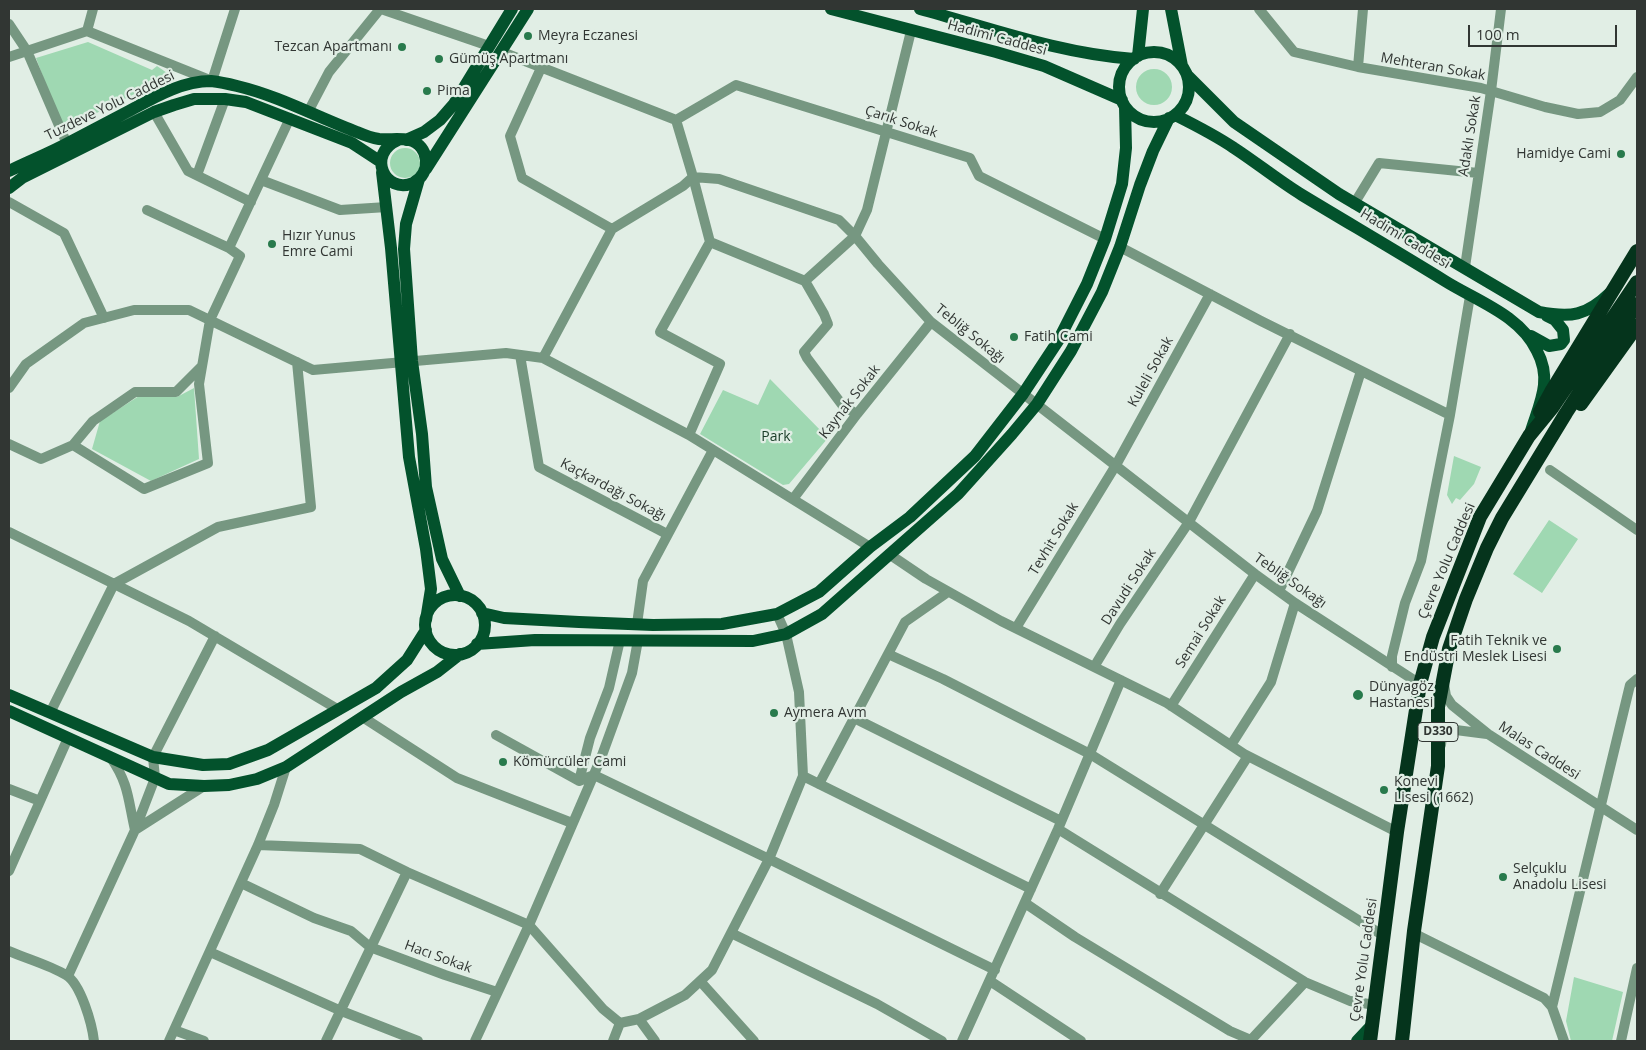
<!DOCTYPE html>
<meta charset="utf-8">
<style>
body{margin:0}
#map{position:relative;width:1646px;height:1050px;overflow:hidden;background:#e1eee5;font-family:"Open Sans",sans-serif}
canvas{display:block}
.frame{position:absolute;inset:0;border:10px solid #313633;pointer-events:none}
.scale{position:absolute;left:1468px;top:25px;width:149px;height:22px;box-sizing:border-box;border:2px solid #313633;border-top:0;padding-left:6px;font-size:15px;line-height:18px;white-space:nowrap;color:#313633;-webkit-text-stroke:4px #e1eee5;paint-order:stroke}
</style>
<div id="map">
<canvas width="1646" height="1050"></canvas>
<div class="frame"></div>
<div class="scale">100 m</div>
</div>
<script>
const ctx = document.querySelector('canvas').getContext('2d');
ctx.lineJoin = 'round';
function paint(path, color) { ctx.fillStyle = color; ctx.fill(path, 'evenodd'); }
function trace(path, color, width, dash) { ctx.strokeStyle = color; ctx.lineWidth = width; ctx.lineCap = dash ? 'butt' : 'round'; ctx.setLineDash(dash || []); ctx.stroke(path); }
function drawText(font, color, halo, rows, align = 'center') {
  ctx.font = font + ' "Open Sans",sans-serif'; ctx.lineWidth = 4.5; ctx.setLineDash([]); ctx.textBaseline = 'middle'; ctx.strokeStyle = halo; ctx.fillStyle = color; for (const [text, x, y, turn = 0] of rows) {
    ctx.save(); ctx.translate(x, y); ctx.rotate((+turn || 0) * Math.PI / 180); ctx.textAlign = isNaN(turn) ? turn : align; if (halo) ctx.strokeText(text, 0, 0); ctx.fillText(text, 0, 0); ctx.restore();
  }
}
paint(new Path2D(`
 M88 42 152 70 157 66 170 75 168 77 63 130 36 58Z
 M1136 87a18 18 0 1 1 36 0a18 18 0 1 1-36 0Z
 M390 163a15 15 0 1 1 30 0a15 15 0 1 1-30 0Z
 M770 379 828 438 789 484 783 485 700 434 723 390 758 405Z
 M194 388 199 459 151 481 92 449 100 421 139 396 177 397Z
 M1454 456 1481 467 1474 484 1460 500 1456 498 1452 504 1447 495Z
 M1549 520 1578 539 1542 593 1513 574Z
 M1574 977 1623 992 1612 1041H1571L1566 1021Z`), '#9fd8b2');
trace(new Path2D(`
 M381 9 489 46
 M1259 9 1294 52 1358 67 1481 88 1545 107 1578 114 1600 112 1620 100 1637 77
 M9 24 27 51 67 144
 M87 31 93 9
 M502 52 676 120
 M9 57 87 31 212 81 235 9
 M1358 67 1363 9
 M541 68 510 136 522 178 612 229
 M154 112 188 171 251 202
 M308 112 329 72 380 9
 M676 120 736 85 970 158 979 176 1105 239
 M676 120 693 177 710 242 805 281
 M197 175 225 99
 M261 180 340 210 387 207
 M9 202 64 233 104 318
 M1354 204 1379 163 1478 173
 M1120 247 1261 321 1450 415
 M229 248 290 118
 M1465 267 1491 91 1501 9
 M805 281 855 236 867 210 911 31
 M805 281 824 314 828 324 804 352 807 358 843 406 857 414
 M520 355 539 467 667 534
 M543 358 612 229 683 186 693 177 719 179 839 220 855 236 878 264 931 322 1255 574 1295 603 1420 684
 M9 388 26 364 84 323 134 310H189L313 370 506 353 543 358 689 435 870 547
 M689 435 720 364 660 332 710 242
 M9 444 41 459 73 445 144 489 208 463 199 384 210 320 240 256 229 248 147 210
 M73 445 93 421 135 392H176L202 366
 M1550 470 1637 530
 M793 499 857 414 931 322
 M9 532 189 621 339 710
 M889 554 926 579 1001 621 1167 703 1244 754 1397 832
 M1279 591 1317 511 1361 371
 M637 624 643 581 713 450
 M1016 628 1116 465 1210 294
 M888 654 943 679 1090 754 1384 936
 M1094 667 1120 624 1189 522 1290 334
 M1392 667V656L1405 603 1421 561 1450 415 1470 296
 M1444 684 1446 696 1452 705 1488 734 1637 830
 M1171 706 1255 574
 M50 713 114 584 218 527 311 507 297 362
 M364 718 457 778 572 823
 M854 718 1061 821
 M496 735 579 781
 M1231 745 1271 682 1295 603
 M1441 745 1442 737 1448 729 1487 734
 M111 758C129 784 128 800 135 830L204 786
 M803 776 1031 889
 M579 781 594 775 769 859 995 970
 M579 781 590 738 609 688 620 640
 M819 784 905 622 948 592
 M9 789 40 801
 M1058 829 1305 982 1350 1001 1375 1005
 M258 845 360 849 407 872 529 925 603 1009 620 1023 639 1019 685 995 712 970 769 859 803 776 799 692 786 634 777 614
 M9 871 68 738
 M241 883 314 918 351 931 370 947 445 975 497 992
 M1160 894 1248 756
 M1025 903 1075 937 1230 1031 1251 1040
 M1414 931 1419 936 1544 998 1552 1007
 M731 933 877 1004 942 1041
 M9 951C27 959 49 965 66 975 81 984 92 1024 94 1041
 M210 952 339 1010 418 1041
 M68 976 135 830 155 778 153 757 215 636
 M700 981 754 1041
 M990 981 1081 1041
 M639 1019 655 1041
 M174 1030 204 1041
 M169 1041 258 845 274 805 286 767
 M326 1041 407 872
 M475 1041 529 925 601 758 632 673 638 640
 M613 1041 620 1023
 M962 1041 1058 829 1121 680
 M1250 1041 1305 982
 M1564 1041 1552 1007 1630 685 1637 679
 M1621 1041 1637 968`), '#769781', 10);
trace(new Path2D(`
 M831 9 996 52 1044 66 1122 100
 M920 9C990 28 1061 54 1134 59
 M1171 9 1182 66
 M1119 87a35 35 0 1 1 70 0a35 35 0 1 1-70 0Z
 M1138 56 1143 9
 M1187 75 1234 122 1339 194 1539 312C1571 318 1586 316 1610 293
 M1175 115C1195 125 1215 135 1234 148 1257 163 1279 181 1302 195 1350 224 1398 252 1445 281 1477 301 1520 315 1537 351 1553 381 1539 404 1530 434
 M406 140 424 132 440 120 454 104 512 9
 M426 169 528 9
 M9 171C29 161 50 153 70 142 89 132 108 122 127 112 153 98 181 81 211 81 220 82 229 84 237 86 279 96 317 117 357 132 364 135 372 138 379 139 389 140 399 138 409 140 430 145 432 174 413 183 385 195 366 154 398 140
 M382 172 391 248 409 457 426 549 431 589 426 620
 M419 179 406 224 404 249 412 361 422 434 426 487 442 559 460 596
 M9 188 22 178 154 112 174 105 194 99H225L246 102 352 143 381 162
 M1531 336 1549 346 1561 344 1564 340 1563 330 1555 320 1547 316
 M425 625a30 30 0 1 1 60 0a30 30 0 1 1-60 0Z
 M482 613 504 618 579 622 653 625 722 624 777 614 819 592 870 547 910 517 975 456 1023 394 1058 341 1087 284 1105 239 1122 184 1126 148 1125 107
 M477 644 535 640 753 641 786 634 822 614 958 494 1012 434 1037 404 1071 351 1102 292 1120 247 1140 185 1153 151 1169 118
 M9 695 153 757 203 765 229 764 268 750 376 688 407 660 426 630
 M9 711 169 784 204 786 229 785 257 779 286 767 401 692 437 672 460 654
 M1357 1041 1372 1025`), '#03522c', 12);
trace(new Path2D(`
 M1581 404 1637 326
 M1540 412 1551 392 1637 251
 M1370 1041 1397 832 1420 684 1433 637 1480 517 1529 436 1552 408 1637 282
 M1402 1041 1414 931 1438 766V707L1449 649 1466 599 1487 548 1502 518 1566 413 1637 304`), '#05341c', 14);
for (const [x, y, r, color] of [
 [528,36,5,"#287a4c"],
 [402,47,5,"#287a4c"],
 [439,59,5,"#287a4c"],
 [427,91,5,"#287a4c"],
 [1621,154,5,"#287a4c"],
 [272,244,5,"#287a4c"],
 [1014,337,5,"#287a4c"],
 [1557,649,5,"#287a4c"],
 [1358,695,6,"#287a4c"],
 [774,713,5,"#287a4c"],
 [503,762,5,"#287a4c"],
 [1384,790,5,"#287a4c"],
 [1503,877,5,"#287a4c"]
]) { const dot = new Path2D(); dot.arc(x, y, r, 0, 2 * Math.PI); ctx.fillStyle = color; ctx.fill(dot); trace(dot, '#e1eee5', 2); }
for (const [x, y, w] of [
 [1438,732,40]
]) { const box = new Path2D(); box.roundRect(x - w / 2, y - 9.5, w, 19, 4); ctx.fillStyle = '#e1eee5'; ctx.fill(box); trace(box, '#313633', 1); }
drawText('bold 12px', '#313633', null, [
 ["D330",1438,732]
]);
drawText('14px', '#313633', '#e1eee5', [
 ["Meyra Eczanesi",538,36],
 ["Tezcan Apartmanı",392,47,"right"],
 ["Gümüş Apartmanı",449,59],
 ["Pima",437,91],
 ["Hamidye Cami",1611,154,"right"],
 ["Hızır Yunus",282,236],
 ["Emre Cami",282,252],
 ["Fatih Cami",1024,337],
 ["Fatih Teknik ve",1547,641,"right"],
 ["Endüstri Meslek Lisesi",1547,657,"right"],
 ["Dünyagöz",1369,687],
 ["Hastanesi",1369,703],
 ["Aymera Avm",784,713],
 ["Kömürcüler Cami",513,762],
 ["Konevi",1394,782],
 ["Lisesi (1662)",1394,798],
 ["Selçuklu",1513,869],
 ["Anadolu Lisesi",1513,885]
], 'left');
drawText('14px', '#313633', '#e1eee5', [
 ["Hadimi Caddesi",997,38,15],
 ["Mehteran Sokak",1433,67,10],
 ["Tuzdeve Yolu Caddesi",110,106,-26],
 ["Çarık Sokak",901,122,18],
 ["Adaklı Sokak",1470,136,-81],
 ["Hadimi Caddesi",1405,239,31],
 ["Tebliğ Sokağı",970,334,39],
 ["Kuleli Sokak",1151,372,-61],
 ["Kaynak Sokak",850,402,-52],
 ["Kaçkardağı Sokağı",613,490,28],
 ["Tevhit Sokak",1054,539,-59],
 ["Çevre Yolu Caddesi",1447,561,-67],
 ["Tebliğ Sokağı",1290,581,35],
 ["Davudi Sokak",1129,587,-57],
 ["Semai Sokak",1201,632,-58],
 ["Malas Caddesi",1539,751,33],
 ["Hacı Sokak",438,957,20],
 ["Çevre Yolu Caddesi",1364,960,-82]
]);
drawText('14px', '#193c27', '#e1eee5', [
 ["Park",776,437]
]);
</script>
